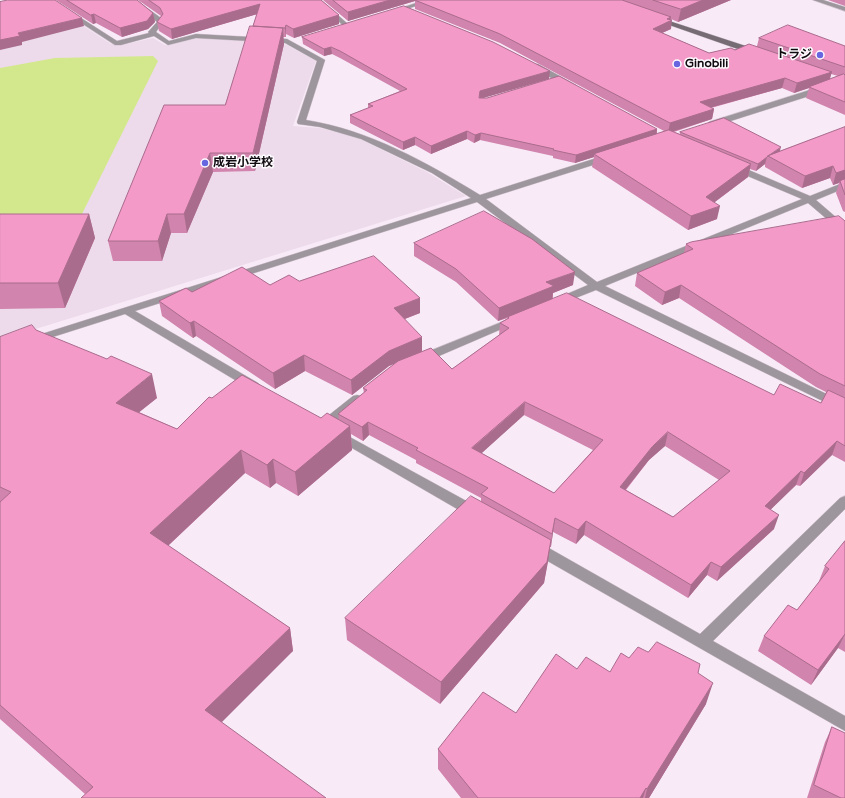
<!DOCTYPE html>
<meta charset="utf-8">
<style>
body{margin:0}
canvas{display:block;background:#f9eaf8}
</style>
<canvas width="845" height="798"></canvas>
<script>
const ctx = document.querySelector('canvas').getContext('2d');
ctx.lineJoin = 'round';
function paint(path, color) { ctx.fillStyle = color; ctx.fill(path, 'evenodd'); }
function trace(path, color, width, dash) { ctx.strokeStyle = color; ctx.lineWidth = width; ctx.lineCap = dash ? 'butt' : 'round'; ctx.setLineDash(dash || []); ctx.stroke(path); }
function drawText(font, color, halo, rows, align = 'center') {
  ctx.font = font + ' "Varela Round","Noto Sans JP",sans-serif'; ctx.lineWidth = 3; ctx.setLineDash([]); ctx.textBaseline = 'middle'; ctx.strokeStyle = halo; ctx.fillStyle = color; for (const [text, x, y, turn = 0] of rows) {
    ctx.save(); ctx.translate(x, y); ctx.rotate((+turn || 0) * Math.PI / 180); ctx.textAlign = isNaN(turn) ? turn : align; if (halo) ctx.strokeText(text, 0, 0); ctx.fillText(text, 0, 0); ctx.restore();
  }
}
paint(new Path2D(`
 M45 1 111 44 122 45 153 38 165 45 199 38 275 42 287 45 316 61 293 126 320 128 358 138 427 172 466 196 0 340V11Z`), '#eddbeb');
paint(new Path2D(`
 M153 56 158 61 80 218 0 229V68L55 58Z`), '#d3e88d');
const street = new Path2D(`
 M46 0H53L117 41 149 33 148 32 157 22 129 0H136L161 18 163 22 156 32 169 41 196 34 287 39 325 60 306 120C369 130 426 162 480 195L606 155H612L613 157 612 159 486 199 597 282 802 199 731 169 730 167 731 165H737L810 196 845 182V188L816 200 845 225V233L842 232 808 203 605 286 845 403V412L596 290 563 303H555L554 301 555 299 588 285 477 202 135 311 258 383 260 386 258 389H250L125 314 37 342H29L27 340 29 338 471 198 432 173 361 139 320 127 298 124 297 122 317 61 285 43 196 38 168 45 154 36 121 45H115Z
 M314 0H321L349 25V27H345Z
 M425 0H435L394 13 389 12Z
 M813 0H823L845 7V11Z
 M532 64H538L576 85 572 87H569L532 68Z
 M819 87H825L826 89 825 91 715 126H709L708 124 709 122Z
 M514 317 518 318 519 320 518 322 425 362H417L415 359 417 356Z
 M357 395 361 396 363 399 361 402 327 429 323 430 319 429 317 426 319 423 353 396Z
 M337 430 481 509 483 513 481 517 476 518 471 517 333 437 331 434 333 431Z
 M845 496V509L713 641 845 716V731L530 551 528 547 530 543 535 542 540 543 700 634 840 498Z`);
const secondary = new Path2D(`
 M657 17 758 50 759 52 755 54H752L655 20 654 19Z`);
trace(street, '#d4c6d3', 1);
trace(secondary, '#d4c6d3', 1);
paint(street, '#9d969c');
paint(secondary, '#756c74');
paint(new Path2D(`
 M56 0H137L153 13 155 22 148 29 122 37 96 23 93 24Z
 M138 0H321L339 24 294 38 286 34V37H283L284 44 255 171 213 172 187 233H171L162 261H113L108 241 225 105 257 14 172 39 159 31 157 22 161 16Z
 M323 0H731L678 22 671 19V29L662 33 709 53 757 46 759 38 845 46V115L806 98 809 88 794 93 782 88 711 108 714 109 712 119 674 132 680 134V132L780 151 845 127V212L843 211 836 193 839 183 833 185 830 178 802 188 765 167V164L756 171 750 169 748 177 715 202 717 219 688 230 592 167 594 157 575 163 553 158V156L480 140 474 143 467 139 431 154 415 145 403 150 350 123V115L368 108V104L400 91 340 58 332 54 324 56 303 44 302 37 549 79 482 98 657 129V134L664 131 500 43 415 9V1L348 21ZM831 74 838 76 830 79Z
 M828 0H845V6Z
 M0 214H89L95 238 65 308 0 309Z
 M845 221V462L832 455 800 486 796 485 770 510 774 529 717 581 707 575 688 598 584 535 576 544 553 532 551 547H550L544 583 440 704 347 640 345 618 481 501V498L416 463V460L369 435 363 441 351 434 352 450 298 496 276 483 270 488 245 473 168 546 290 628 293 651 85 794 0 719V337L36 330 157 398 139 412 177 429 212 398 321 418 339 420 338 414 364 393 363 388 396 363 389 366 352 395 305 371 275 389 196 336 193 338 162 316 159 301 192 292 270 285 299 281 420 313 405 319 422 351 452 369 499 335 500 323 508 318 498 321 456 282 414 256V243L573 285 553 293V299L774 395 821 403 826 392 816 387 679 298 662 305 635 286 637 273 684 253 686 244ZM524 415 593 450 554 493 481 453ZM665 446 719 480 673 517 626 490 649 460Z
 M845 541V652L838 648 811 685 758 651 764 636 797 610 819 582V581L825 566Z
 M648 652 698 673 706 704 649 798H461L438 769V749L516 713 577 669 610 672Z
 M832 727 845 798H807L825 742Z`), '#d184ad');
paint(new Path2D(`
 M390 0H420H415V1L348 21V12Z
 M703 0H731L678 22 681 9Z
 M260 4 261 13 172 39 171 29Z
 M153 13 155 22 148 29 122 37 120 28Z
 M94 14 96 23 93 24 91 15Z
 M339 15V24L294 38 293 29Z
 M671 17 670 21 672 20 671 29 651 38 653 29 667 19Z
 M82 18 84 26 22 42V45L0 50V40L18 33Z
 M286 25V37L285 28Z
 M283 28 284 44 255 171 253 153Z
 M331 47 332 54 324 56V49Z
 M550 71 549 79 480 99 479 105 480 91Z
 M832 72 829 81 809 87V88L794 93 797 83Z
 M785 78 782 88 698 111 700 102Z
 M714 109 712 119 668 133 670 123Z
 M657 129 656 137 594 154V157L575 163 576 155Z
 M467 131V139L431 154V146Z
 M481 133 480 140 474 143 475 135Z
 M415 137V145L403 150V142Z
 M781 147 779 154 769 156Z
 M210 153 213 172 187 233 184 214Z
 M767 157 765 164 756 171 758 164Z
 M751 164 748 177 704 210 706 197Z
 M833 166 830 178 802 188 805 176Z
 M845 170V181H840L839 183 833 185 836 173Z
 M720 206 717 219 688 230 691 216Z
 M89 214 95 238 65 308 58 283Z
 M167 214 171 233 162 261 158 241Z
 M575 272 573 285 553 293 552 299 498 321 499 308 546 282Z
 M681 285 679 298 662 305 665 292Z
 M420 298V313L394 323V308Z
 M194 321 196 336 193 338 190 323Z
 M422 337V352L389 366 352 395 351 380 389 351Z
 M304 355 305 371 275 389 273 373Z
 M152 374 157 398 122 426 116 403Z
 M525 402 524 415 472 462V448Z
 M368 422 369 435 363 441 362 427Z
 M350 426 352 450 298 496 295 472Z
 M668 432 665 446 649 460 617 500 620 487 652 447Z
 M837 441 832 455 800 486 804 473Z
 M241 450 245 473 156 557 150 533Z
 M273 459 276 483 270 488 267 465Z
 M801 471 796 485 760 520 765 506Z
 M779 515 774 529 717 581 721 567Z
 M555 518 553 532 551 547 552 534Z
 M586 521 584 535 576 544 578 530Z
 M551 540 548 562 544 583 440 704 441 682Z
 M711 562 707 575 688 598 691 585Z
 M290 628 293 651 211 733 205 710Z
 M845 634 838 648 811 685 818 670Z
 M713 683 706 704 649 798H645L647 789Z
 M646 788 643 798H640Z`), '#aa6c8d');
const building = new Path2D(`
 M8 0H55L82 18 18 33 20 36 0 40V2Z
 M67 0H137L153 13 147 21 120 28 94 14 91 15Z
 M149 0H321L339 15 293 29 286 25 285 28 253 26 260 4 171 29 157 22 163 14 160 8Z
 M333 0H390L348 12Z
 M415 0H622L671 17 667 19 672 20 653 29 709 53 731 48 735 50 749 44 832 72 797 83 785 78 700 102 714 109 670 123 500 34Z
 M653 0H703L681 9Z
 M404 6 493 42 550 71 480 91 479 98H487L559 76 657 129 576 155 553 150 554 149 481 133 475 135 467 131 431 146 415 137 403 142 350 115 373 106 368 104 407 89 340 51 331 47 324 49 302 37Z
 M788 25 845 46V67L759 38Z
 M250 26 283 28 253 153H210L184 214H167L158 241H108L164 105H225Z
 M844 74 845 75V102L809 87Z
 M724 118 781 147 771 154 768 156 767 157 758 164 680 132Z
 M845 127V170L836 173 833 166 805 176 768 156Z
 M669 130 751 164 706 197 720 206 691 216 594 154Z
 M845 179V195L840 181Z
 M484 211 532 239 575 272 546 282 554 286 499 308 456 269 414 243Z
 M0 214H89L58 283H0Z
 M839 216 845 221V386L820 374 681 285 665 292 637 273 693 249 686 244 691 242Z
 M374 256 420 298 394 308 422 337 389 351 351 380 304 355 273 373 194 321 190 323 159 301 186 288 192 292 242 267 270 285 289 275 299 281Z
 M567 293 774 395 780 384 821 403 828 390 845 398V446L837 441 804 473 801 471 765 506 779 515 721 567 711 562 691 585 586 521 578 530 555 518 552 534 481 494 488 488 416 450 418 448 368 422 362 427 338 414 367 390 363 388 398 361 431 348 452 369 509 328 500 323 509 318 508 317ZM525 402 603 440 554 493 472 448ZM668 432 730 471 673 517 620 487 652 447Z
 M32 325 36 330 107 359 111 356 152 374 116 403 177 429 209 397 212 398 242 375 321 418 327 413 350 426 295 472 273 459 267 465 241 450 150 533 290 628 205 710 326 798H81L93 787 0 705V502L11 492 0 487V337Z
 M471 496 551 540 547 562 441 682 345 618Z
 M845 541V634L818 670 764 636 788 605 797 610 829 569 825 566Z
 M657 642 700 664 698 673 713 683 647 789 646 788 640 798H478L438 749 483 692 516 713 556 654 577 669 586 657 610 672 621 653 629 658 638 647 648 652Z
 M832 727 845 733V798H841L814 785Z`);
paint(building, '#f39ac9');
trace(building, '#aa6c8d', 1);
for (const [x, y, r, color] of [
 [820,55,4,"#6765df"],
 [677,64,4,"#6765df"],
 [205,163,4,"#6765df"]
]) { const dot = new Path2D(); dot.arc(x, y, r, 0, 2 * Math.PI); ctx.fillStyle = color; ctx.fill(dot); trace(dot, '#fffcff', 1.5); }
drawText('bold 12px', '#0f0a0f', '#fffcff', [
 ["トラジ",812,55,"right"],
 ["Ginobili",685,64],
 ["成岩小学校",213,163]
], 'left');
</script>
